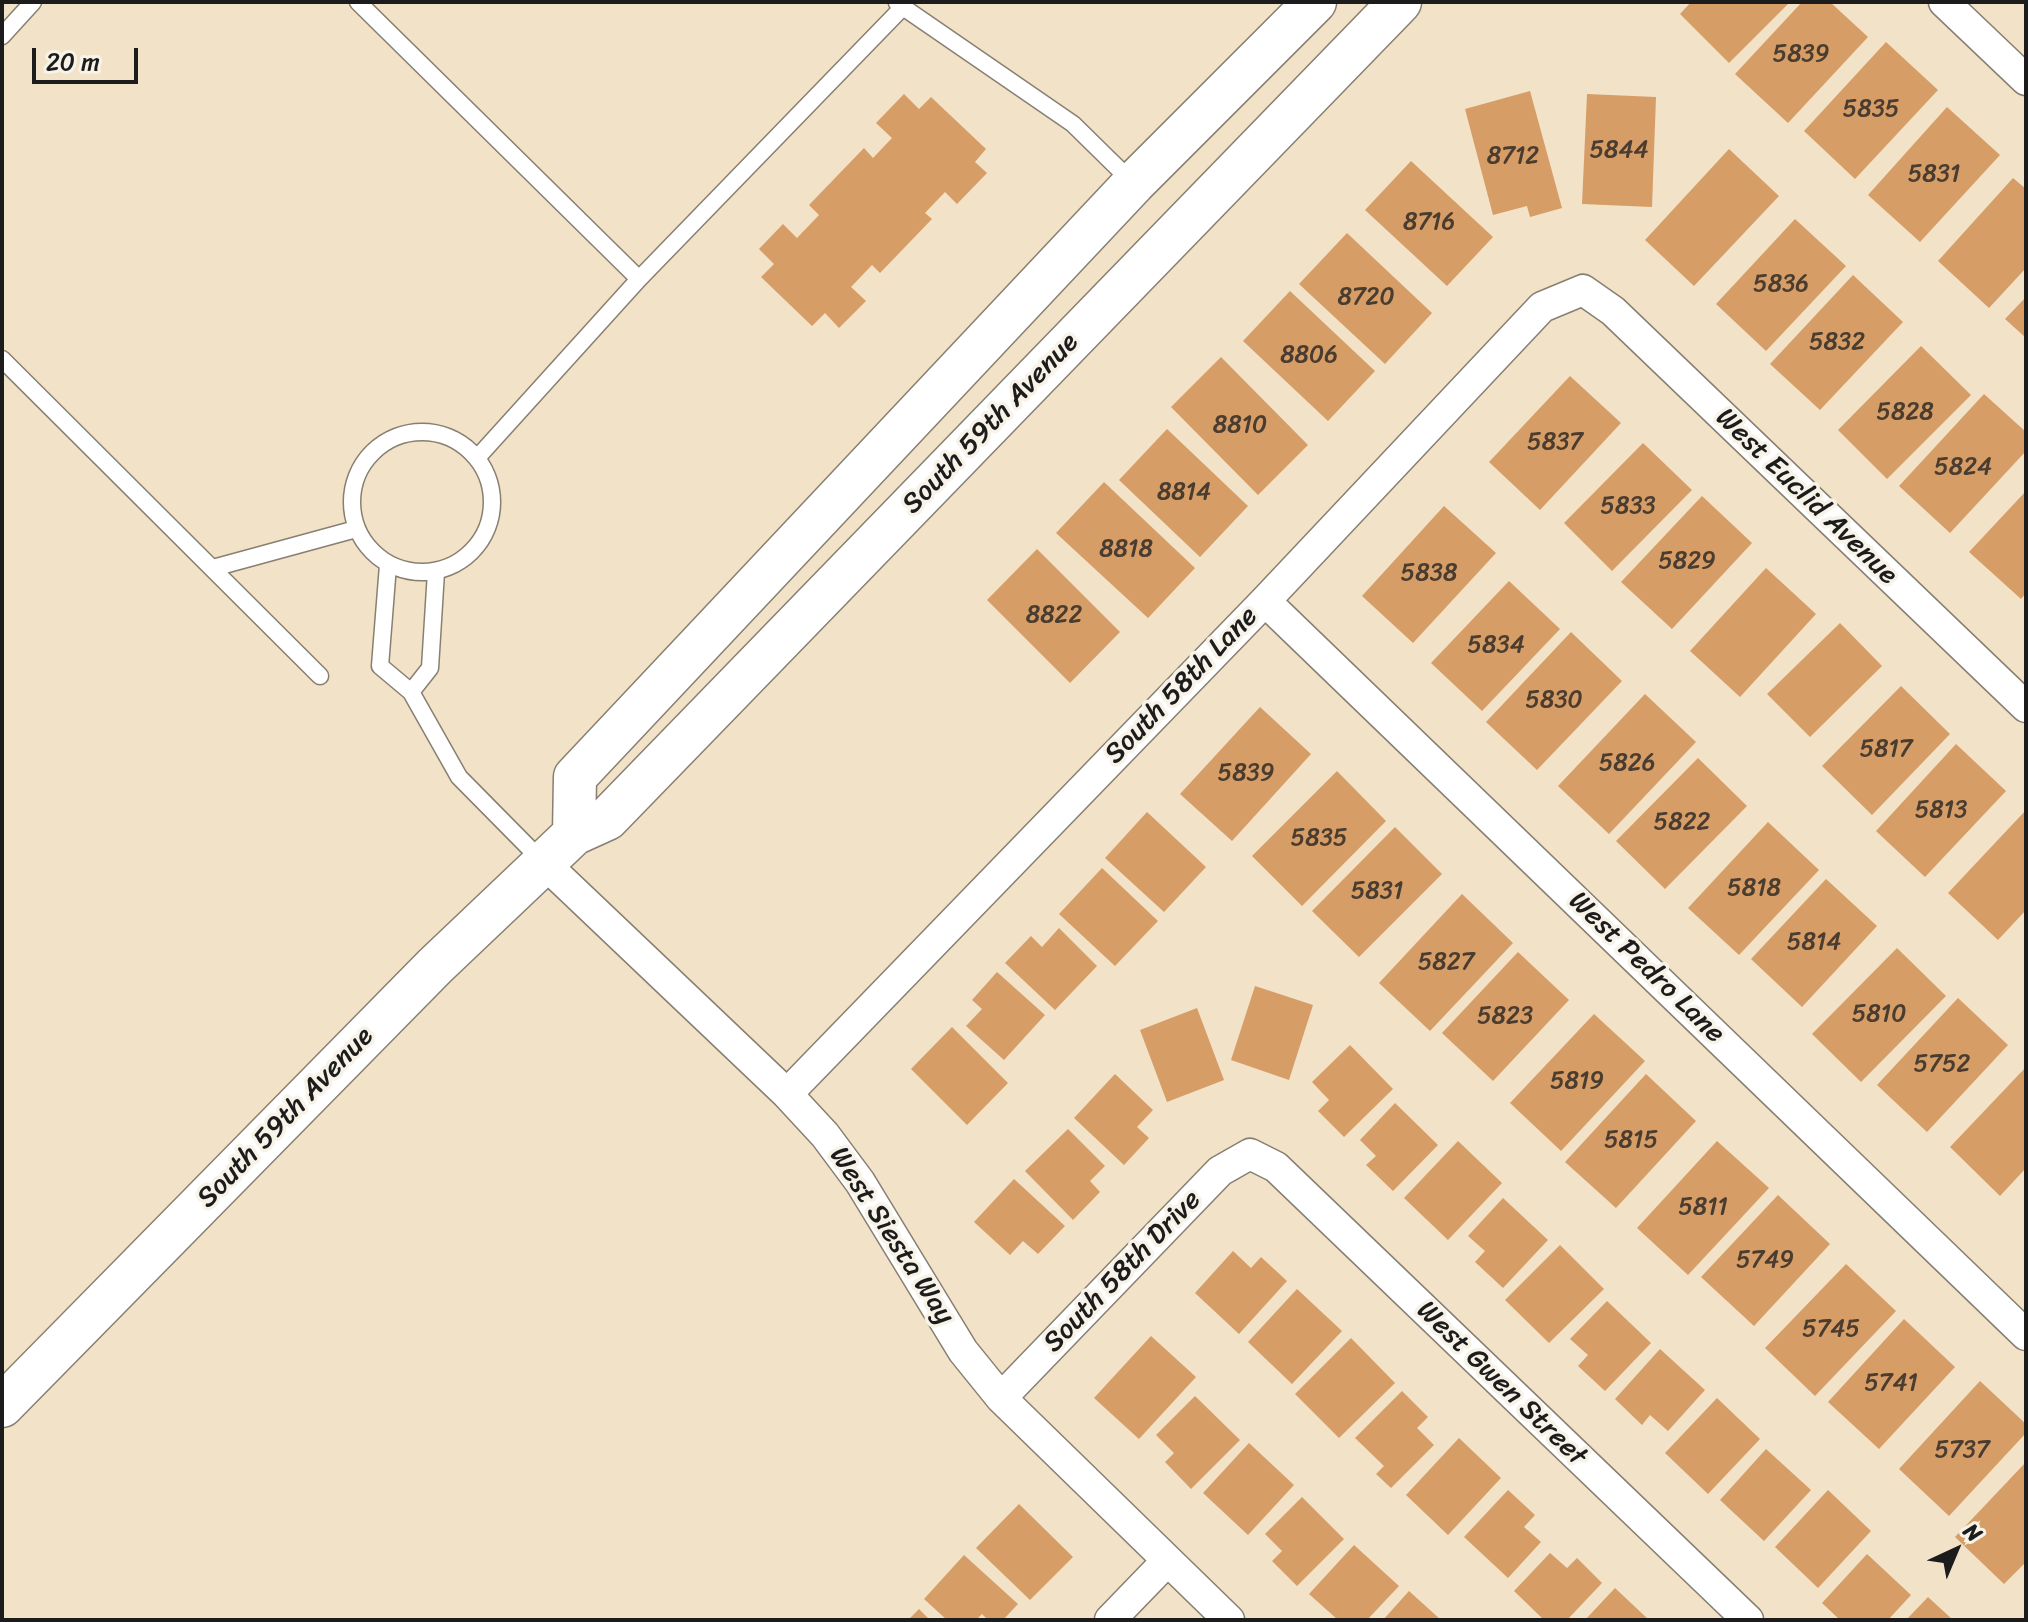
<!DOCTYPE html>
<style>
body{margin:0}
#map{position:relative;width:2028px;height:1622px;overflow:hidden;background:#f2e2c7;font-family:Sriracha,sans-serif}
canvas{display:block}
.frame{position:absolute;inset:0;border:4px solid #1c1c1c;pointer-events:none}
.north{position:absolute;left:1916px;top:1510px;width:80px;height:80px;-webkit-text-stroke:6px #f7f3e8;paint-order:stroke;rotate:44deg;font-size:22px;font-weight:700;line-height:32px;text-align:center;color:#1c1c1c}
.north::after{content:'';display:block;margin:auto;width:28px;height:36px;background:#1c1c1c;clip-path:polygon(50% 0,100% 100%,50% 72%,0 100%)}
.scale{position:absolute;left:32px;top:48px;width:106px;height:36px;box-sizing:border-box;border:4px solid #1c1c1c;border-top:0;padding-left:10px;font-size:24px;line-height:28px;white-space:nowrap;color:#1c1c1c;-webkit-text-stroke:6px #f7f3e8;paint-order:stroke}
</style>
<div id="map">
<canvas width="2028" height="1622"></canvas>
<div class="frame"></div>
<div class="north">N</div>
<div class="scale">20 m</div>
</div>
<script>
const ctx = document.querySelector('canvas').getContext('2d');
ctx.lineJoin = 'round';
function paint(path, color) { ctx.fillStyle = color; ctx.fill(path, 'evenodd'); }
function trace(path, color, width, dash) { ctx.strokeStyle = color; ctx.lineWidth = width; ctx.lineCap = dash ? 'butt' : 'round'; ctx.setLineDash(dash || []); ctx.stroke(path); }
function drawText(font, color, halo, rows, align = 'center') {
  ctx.font = font + ' Sriracha,sans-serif'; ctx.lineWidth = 7; ctx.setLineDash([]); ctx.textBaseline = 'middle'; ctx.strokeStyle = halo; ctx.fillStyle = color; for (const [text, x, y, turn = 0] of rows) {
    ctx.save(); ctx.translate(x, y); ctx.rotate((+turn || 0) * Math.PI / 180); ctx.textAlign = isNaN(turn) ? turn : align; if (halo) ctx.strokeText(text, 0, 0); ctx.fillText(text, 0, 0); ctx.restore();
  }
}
paint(new Path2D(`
 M1691 2H1790L1729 63 1680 14Z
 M1802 2H1830L1868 37 1788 123 1735 74Z
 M1886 42 1938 90 1855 179 1804 131Z
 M1530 91 1562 208 1530 217 1527 206 1493 215 1465 109Z
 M904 94 919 109 931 97 986 149 975 162 987 173 957 204 945 192 925 213 932 219 880 273 872 265 851 287 866 301 839 328 825 313 812 326 761 277 774 264 759 249 783 224 797 238 819 215 809 205 864 148 873 158 892 138 876 123Z
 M1587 94 1656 97 1652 207 1582 204Z
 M1947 107 2000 155 1920 242 1868 195Z
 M1729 149 1779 196 1694 286 1645 240Z
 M1411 161 1493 237 1447 286 1365 210Z
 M2013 178 2026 189V268L1989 308 1938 261Z
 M1795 219 1846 266 1766 351 1716 304Z
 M1347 233 1432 313 1385 364 1299 284Z
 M1853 275 1903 322 1820 410 1770 364Z
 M1290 291 1375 371 1328 421 1243 341Z
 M2026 297V338L2005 319Z
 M1921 346 1971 395 1887 479 1838 430Z
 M1221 357 1308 445 1258 495 1171 407Z
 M1570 376 1621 423 1540 510 1489 462Z
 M1984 394 2026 432V451L1950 533 1899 486Z
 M1167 429 1248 506 1200 557 1119 480Z
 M1643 443 1692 490 1612 571 1564 523Z
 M1104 482 1195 568 1148 618 1056 533Z
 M2026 491V593L2021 599 1969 552Z
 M1702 496 1752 543 1672 629 1621 582Z
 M1444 506 1496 553 1413 643 1362 596Z
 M1037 549 1120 632 1070 683 987 600Z
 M1766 568 1816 614 1740 697 1690 651Z
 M1509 581 1560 629 1482 711 1431 663Z
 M1840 623 1882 666 1810 737 1767 694Z
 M1571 632 1622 681 1537 770 1486 722Z
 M1901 686 1950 734 1872 815 1822 766Z
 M1645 694 1696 742 1609 834 1558 786Z
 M1260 707 1311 754 1232 841 1180 794Z
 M1956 744 2006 791 1925 877 1876 831Z
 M1698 758 1747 806 1665 889 1616 841Z
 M1337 771 1386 821 1302 906 1252 856Z
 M2026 810V910L1998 940 1948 893Z
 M1147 812 1206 867 1164 912 1105 858Z
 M1768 822 1819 870 1739 955 1688 908Z
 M1395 827 1442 874 1359 957 1312 911Z
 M1102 868 1158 921 1115 966 1059 914Z
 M1826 879 1877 926 1802 1007 1751 959Z
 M1462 894 1513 943 1430 1031 1379 983Z
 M1059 928 1097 966 1055 1010 1005 963 1031 936 1042 947Z
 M1897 948 1946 996 1861 1082 1812 1034Z
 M1518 952 1569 1000 1493 1081 1442 1033Z
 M997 972 1045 1015 1004 1060 966 1026 982 1009 972 1000Z
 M1255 986 1313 1005 1289 1080 1231 1060Z
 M1958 998 2008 1045 1927 1132 1877 1085Z
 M1197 1008 1224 1080 1167 1102 1140 1030Z
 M1594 1014 1645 1061 1561 1151 1510 1103Z
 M952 1027 1008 1083 967 1125 911 1069Z
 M1350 1045 1393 1089 1344 1137 1318 1111 1329 1100 1312 1082Z
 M2026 1067V1168L2000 1196 1950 1147Z
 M1115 1074 1153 1110 1137 1127 1149 1138 1124 1165 1074 1118Z
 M1646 1074 1696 1121 1616 1208 1565 1162Z
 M1395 1103 1438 1145 1393 1191 1366 1165 1376 1156 1360 1140Z
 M1068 1129 1105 1166 1090 1181 1100 1192 1073 1220 1025 1171Z
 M1458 1141 1502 1183 1448 1240 1404 1198Z
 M1717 1141 1769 1188 1688 1275 1637 1228Z
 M1014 1179 1065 1226 1038 1254 1023 1241 1010 1255 974 1222Z
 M1778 1195 1830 1244 1754 1326 1701 1277Z
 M1503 1198 1548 1240 1503 1288 1475 1262 1485 1251 1468 1236Z
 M1560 1245 1604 1289 1549 1343 1505 1300Z
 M1233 1251 1251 1268 1261 1257 1287 1281 1239 1334 1195 1293Z
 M1846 1264 1896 1311 1815 1396 1765 1348Z
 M1297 1289 1342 1331 1292 1384 1248 1342Z
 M1607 1301 1651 1343 1605 1391 1578 1366 1588 1355 1570 1339Z
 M1904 1319 1955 1367 1879 1449 1828 1402Z
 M1151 1336 1196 1377 1139 1439 1094 1398Z
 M1351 1338 1395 1383 1339 1438 1295 1394Z
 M1660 1349 1705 1390 1668 1431 1650 1415 1642 1425 1615 1399Z
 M1980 1381 2026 1424V1433L1949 1516 1899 1469Z
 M1402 1391 1428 1417 1417 1428 1434 1445 1391 1488 1376 1474 1384 1466 1355 1438Z
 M1195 1396 1240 1440 1191 1489 1165 1462 1174 1453 1156 1435Z
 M1717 1398 1760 1439 1708 1494 1665 1453Z
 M1459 1438 1501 1478 1448 1535 1406 1495Z
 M1249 1443 1294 1485 1248 1535 1203 1493Z
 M1766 1449 1811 1490 1764 1541 1720 1500Z
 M2026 1462V1562L2004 1584 1955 1537Z
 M1508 1490 1535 1515 1524 1527 1541 1542 1508 1578 1464 1537Z
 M1828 1490 1871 1531 1818 1588 1775 1547Z
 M1302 1497 1344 1539 1297 1586 1272 1561 1282 1551 1265 1534Z
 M1019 1504 1073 1557 1030 1600 976 1548Z
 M1354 1545 1399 1586 1367 1620H1338L1309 1594Z
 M1550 1553 1567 1568 1577 1558 1602 1583 1567 1620H1544L1514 1591Z
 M1867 1554 1911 1595 1888 1620H1840L1822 1603Z
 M964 1555 1018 1604 1003 1620H988L982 1614 976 1620H947L924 1599Z
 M1615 1588 1649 1620H1585Z
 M1409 1591 1441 1620H1383Z
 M1928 1597 1953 1620H1906Z
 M919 1609 930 1620H908Z`), '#d69d67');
const service = new Path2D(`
 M358 2 639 279 477 458
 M897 3 1073 124 1132 182
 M2 36 33 2
 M639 279 902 8
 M2 359 320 676
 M352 502a70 70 0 1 1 140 0a70 70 0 1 1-140 0Z
 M388 565 380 666 411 692 459 777 543 862
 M213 568 356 529
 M411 692 430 668 436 572`);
const minor = new Path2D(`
 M1944 2 2026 80
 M1265 601 2026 1335
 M543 862 787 1094 825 1135 860 1182 963 1351 1001 1398 1229 1620
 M787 1094 1265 601 1542 307 1583 290 1613 311 2026 707
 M1001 1398 1220 1171 1250 1154 1276 1167 1748 1620
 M1110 1620 1167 1561`);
const secondary = new Path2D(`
 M574 834 575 777 1134 183 1315 2
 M2 1406 435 966 574 834 607 819 1400 2`);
trace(service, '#877f72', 19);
trace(minor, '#877f72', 33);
trace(secondary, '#877f72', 45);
trace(service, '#fff', 16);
trace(minor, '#fff', 30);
trace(secondary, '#fff', 42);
drawText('24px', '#4a3c2f', null, [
 ["5839",1801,55],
 ["5835",1871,110],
 ["5844",1619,151],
 ["8712",1513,157],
 ["5831",1934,175],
 ["8716",1429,223],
 ["5836",1781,285],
 ["8720",1366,298],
 ["5832",1837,343],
 ["8806",1309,356],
 ["5828",1905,413],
 ["8810",1240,426],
 ["5837",1555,443],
 ["5824",1963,468],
 ["8814",1184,493],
 ["5833",1628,507],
 ["8818",1126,550],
 ["5829",1687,562],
 ["5838",1429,574],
 ["8822",1054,616],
 ["5834",1496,646],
 ["5830",1554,701],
 ["5817",1886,750],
 ["5826",1627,764],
 ["5839",1246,774],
 ["5813",1941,811],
 ["5822",1682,823],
 ["5835",1319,839],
 ["5818",1754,889],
 ["5831",1377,892],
 ["5814",1814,943],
 ["5827",1446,963],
 ["5810",1879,1015],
 ["5823",1505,1017],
 ["5752",1942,1065],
 ["5819",1577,1082],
 ["5815",1631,1141],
 ["5811",1703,1208],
 ["5749",1765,1261],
 ["5745",1831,1330],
 ["5741",1891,1384],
 ["5737",1962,1451]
]);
drawText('28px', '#1c1c1c', '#f7f3e8', [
 ["South 59th Avenue",991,424,-46],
 ["West Euclid Avenue",1806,497,44],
 ["South 58th Lane",1182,686,-46],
 ["West Pedro Lane",1646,968,44],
 ["South 59th Avenue",286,1118,-46],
 ["West Siesta Way",891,1236,57],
 ["South 58th Drive",1123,1272,-46],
 ["West Gwen Street",1501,1384,44]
]);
</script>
